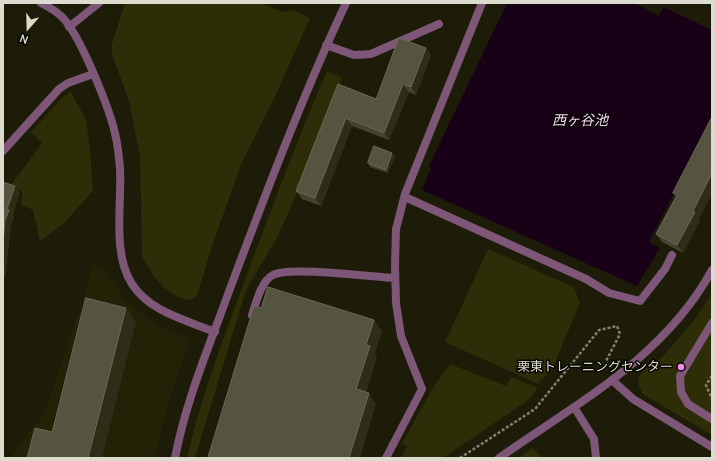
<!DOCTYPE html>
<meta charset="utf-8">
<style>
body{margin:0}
#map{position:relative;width:715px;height:461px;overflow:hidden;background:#1c1c08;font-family:Manrope,sans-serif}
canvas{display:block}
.frame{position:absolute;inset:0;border:4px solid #dbdbce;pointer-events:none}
.north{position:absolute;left:8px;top:8px;width:40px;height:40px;-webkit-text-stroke:3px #060602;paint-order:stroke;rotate:200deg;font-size:11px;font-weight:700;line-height:16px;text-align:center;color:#dbdbce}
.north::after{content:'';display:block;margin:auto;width:14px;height:18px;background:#dbdbce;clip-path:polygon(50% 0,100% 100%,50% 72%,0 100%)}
</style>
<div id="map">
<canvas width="715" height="461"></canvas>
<div class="frame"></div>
<div class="north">N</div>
</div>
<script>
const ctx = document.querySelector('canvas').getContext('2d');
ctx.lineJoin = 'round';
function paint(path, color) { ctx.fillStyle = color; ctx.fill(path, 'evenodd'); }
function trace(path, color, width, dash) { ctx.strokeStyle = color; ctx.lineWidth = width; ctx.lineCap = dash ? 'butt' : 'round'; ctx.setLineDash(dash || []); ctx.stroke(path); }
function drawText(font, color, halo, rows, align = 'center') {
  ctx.font = font + ' Manrope,"Noto Sans JP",sans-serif'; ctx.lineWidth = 3; ctx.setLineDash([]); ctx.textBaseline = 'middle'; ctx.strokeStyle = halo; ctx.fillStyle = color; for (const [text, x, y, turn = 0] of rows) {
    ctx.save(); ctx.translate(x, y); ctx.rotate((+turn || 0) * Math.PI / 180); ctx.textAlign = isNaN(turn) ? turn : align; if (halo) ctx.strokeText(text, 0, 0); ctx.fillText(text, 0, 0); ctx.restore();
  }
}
paint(new Path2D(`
 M92 264 105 268 118 290 128 303 158 325 186 337 189 342 168 404 155 458H10L45 412 66 350 69 337 84 299Z`), '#232206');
paint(new Path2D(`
 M125 3H261L282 12 294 10 310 18 273 101 242 162 212 246 197 296 191 300 179 298 163 287 153 275 142 257 140 157 129 101 113 57 111 47Z
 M327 71 342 78 311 162 277 238 246 290 195 458H187C202 392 227 329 250 266 275 200 299 135 327 71Z
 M71 92 86 120 90 149 93 191 63 224 40 241 33 210 21 205 22 192 12 184 42 143 31 132 64 96Z
 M488 249 574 287 580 303 553 367 538 384 445 342Z
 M712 293V435L644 395C640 390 636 382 640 375 645 368 655 363 662 357 680 337 698 317 712 293Z
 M450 364 506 386 511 377 538 388 527 401 443 458H401L407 447 402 443 434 386Z
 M532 448 543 458H519Z`), '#2d2d07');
paint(new Path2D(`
 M507 3H634L659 16 663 7 712 30V119L649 242 660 248 637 286 422 190 431 168 429 166Z`), '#180016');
trace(new Path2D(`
 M712 376 706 385 712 399
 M460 458 535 409 599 330 617 326 620 334 606 361 608 367`), '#828272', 2.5, [3, 2]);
trace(new Path2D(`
 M69 27 99 3
 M326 45 354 55 371 54 439 24
 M405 197 586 279 609 293 640 301 665 269 672 255
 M252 315C256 303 261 281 273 275 289 266 373 277 395 278
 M712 323 680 376 681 392 688 404 712 419
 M386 458 422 389 401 336 396 303 395 265 396 229 405 194 482 3`), '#7e5678', 8);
trace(new Path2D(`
 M3 151 59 89 68 83 93 74`), '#7e5678', 8);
trace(new Path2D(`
 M41 3C49 7 58 12 64 19 81 38 111 111 116 138 118 147 119 158 120 168 122 203 112 254 132 284 150 312 186 320 215 332
 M612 380 633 399 712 447
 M574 407 594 439 596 458
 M175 458C186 399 211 342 231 286 267 190 303 95 346 3
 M499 458C577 403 665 357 712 270`), '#7e5678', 8);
paint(new Path2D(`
 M431 55 416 95 409 92 389 140 352 126 321 206 302 199 296 191 338 84 376 99Z
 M712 118V193L699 218 700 220 683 253 662 242 656 234 676 196 673 193Z
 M392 153 395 156 388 173 370 167 368 163Z`), '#43432f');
paint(new Path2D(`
 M426 48 431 55 416 95 411 87Z
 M403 84 409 92 389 140 384 133Z
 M346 118 352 126 321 206 315 198Z
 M392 153 395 156 388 173 386 170Z
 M712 173V193L699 218 700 220 683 253 677 245 693 211Z
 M15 186 20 193 13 215 14 217 11 227 5 279 3 275V243L7 209Z
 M126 308 136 322 102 458H88Z
 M374 320 382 331 375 354 377 357 364 400 356 389 366 345Z
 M369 393 376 404 360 458H349Z`), '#2d2d18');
const building = new Path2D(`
 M399 38 426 48 411 87 403 84 384 133 346 118 315 198 296 191 338 84 376 99Z
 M712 117V173L693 211 695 212 677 245 656 234 677 195 673 193Z
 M374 146 392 153 386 170 368 163Z
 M3 182 15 186 7 209 9 210 5 220 3 243Z
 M268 287 374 320 366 345 370 346 356 389 369 393 349 458H211L208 457 254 306 261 308Z
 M86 298 126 308 88 458H27L35 428 52 432Z`);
paint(building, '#545440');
trace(building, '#696956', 1);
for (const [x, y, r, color] of [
 [681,367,4,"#f888ea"]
]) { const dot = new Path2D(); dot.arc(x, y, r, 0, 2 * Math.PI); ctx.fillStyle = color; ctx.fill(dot); trace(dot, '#060602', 1.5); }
drawText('13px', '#dbdbce', '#060602', [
 ["栗東トレーニングセンター",673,367]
], 'right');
drawText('italic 14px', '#f7d6f1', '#060602', [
 ["西ヶ谷池",580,121]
]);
</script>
